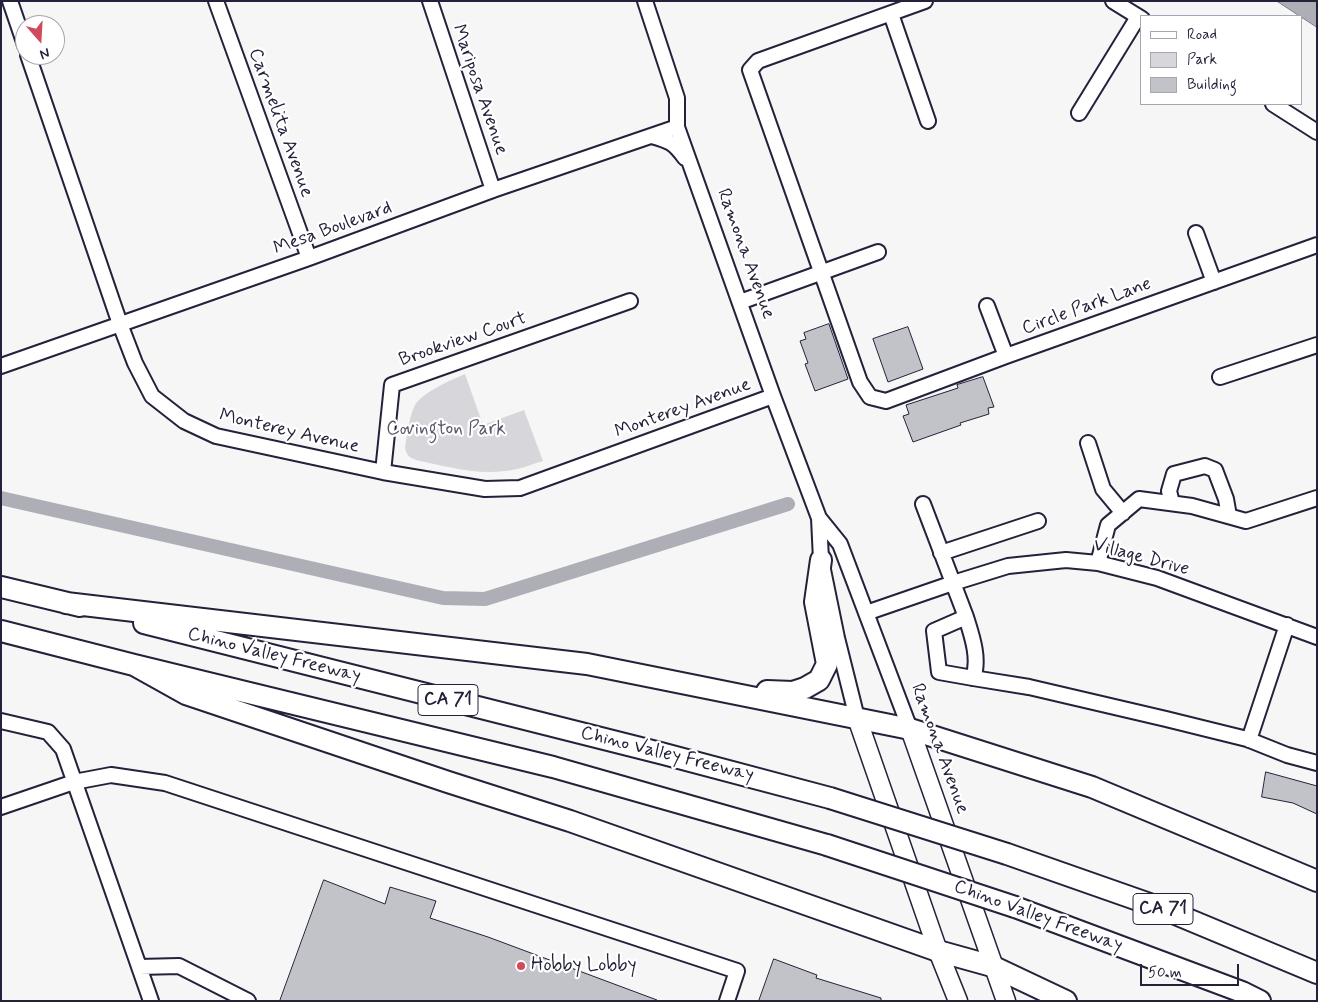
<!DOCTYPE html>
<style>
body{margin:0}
#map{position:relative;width:1318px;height:1002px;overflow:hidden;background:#f6f6f7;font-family:Mynerve,sans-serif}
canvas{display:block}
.frame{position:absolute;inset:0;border:2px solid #22223b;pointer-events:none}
.legend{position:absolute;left:1140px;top:15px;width:162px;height:90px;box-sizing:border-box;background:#fff;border:1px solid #a7a7b1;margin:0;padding:6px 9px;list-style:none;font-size:15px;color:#22223b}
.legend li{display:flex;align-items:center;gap:10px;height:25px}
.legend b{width:25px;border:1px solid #a7a7b1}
.north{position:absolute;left:15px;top:15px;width:50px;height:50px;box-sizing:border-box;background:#fff;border:1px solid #a7a7b1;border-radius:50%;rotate:161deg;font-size:14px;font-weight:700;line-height:20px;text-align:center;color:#22223b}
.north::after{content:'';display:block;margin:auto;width:18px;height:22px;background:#d1495b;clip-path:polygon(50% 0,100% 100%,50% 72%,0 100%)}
.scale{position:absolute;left:1140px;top:964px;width:99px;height:22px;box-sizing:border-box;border:2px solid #22223b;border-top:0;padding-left:6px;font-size:15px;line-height:18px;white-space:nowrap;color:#22223b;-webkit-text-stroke:4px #fff;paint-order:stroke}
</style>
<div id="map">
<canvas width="1318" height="1002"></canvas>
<div class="frame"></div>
<ul class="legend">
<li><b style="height:6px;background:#fff"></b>Road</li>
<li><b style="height:14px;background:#d7d7db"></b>Park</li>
<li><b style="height:14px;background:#c2c2c9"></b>Building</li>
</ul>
<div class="north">N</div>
<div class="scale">50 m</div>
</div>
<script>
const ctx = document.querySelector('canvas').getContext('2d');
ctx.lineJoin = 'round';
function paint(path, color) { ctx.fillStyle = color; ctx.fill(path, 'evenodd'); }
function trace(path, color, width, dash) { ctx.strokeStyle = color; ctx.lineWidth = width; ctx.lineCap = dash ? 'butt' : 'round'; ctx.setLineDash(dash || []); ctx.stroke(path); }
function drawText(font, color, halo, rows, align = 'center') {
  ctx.font = font + ' Mynerve,sans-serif'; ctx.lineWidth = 4.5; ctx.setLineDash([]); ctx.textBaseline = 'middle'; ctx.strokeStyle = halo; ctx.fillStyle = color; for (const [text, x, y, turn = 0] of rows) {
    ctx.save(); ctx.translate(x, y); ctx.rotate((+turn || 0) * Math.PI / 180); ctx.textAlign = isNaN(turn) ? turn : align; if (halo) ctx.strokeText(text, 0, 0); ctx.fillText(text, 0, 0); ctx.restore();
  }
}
paint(new Path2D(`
 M465 374 483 425 524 410 543 461C530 465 518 470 505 471 474 475 445 466 416 460 408 457 406 454 405 447 407 435 410 414 415 405 423 392 451 380 465 374Z`), '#d7d7db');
const water = new Path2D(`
 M1277 1H1317V27Z`);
paint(water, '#aeaeb7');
trace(water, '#767685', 1);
trace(new Path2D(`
 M1 498 443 598 485 599 788 504`), '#aeaeb7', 14);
const building = new Path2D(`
 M829 324 848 379 815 391 805 364 808 363 800 341 806 339 804 333Z
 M908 327 923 369 888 382 873 339Z
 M983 377 994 407 988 408 989 414 960 423 961 425 913 442 903 416 909 414 906 405 958 388 957 385Z
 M1266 772 1317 786V814L1293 803 1262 797Z
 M324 880 385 904 390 887 436 901 430 918 488 937 657 1000V1001H280Z
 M774 959 817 975 816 978 881 998V1001H759Z`);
paint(building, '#c2c2c9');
trace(building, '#22223b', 1);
const minor = new Path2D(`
 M10 1 25 45
 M216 1 309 258
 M430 1 493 190
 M645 1 677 98V127L773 396 819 518 840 544 910 729
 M925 1 758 61 750 70 860 382 870 397 886 401 1006 356 1317 245
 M1113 1 1142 19
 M891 14 928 121
 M28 55 120 324 135 363 152 396 184 421 216 436 383 472 485 489 520 488 773 396
 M1273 104 1317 132
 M1079 113 1138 17
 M652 136C670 141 674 143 685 158
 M1196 233 1214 282
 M740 302 878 252
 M987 306 1006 356
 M1 366 309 258 493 190 677 127
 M1220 377 1317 345
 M1088 443 1103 489 1123 513
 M383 472 392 385 630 301
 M1172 503 1169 491 1174 474 1205 466 1215 470 1226 499 1229 516
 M923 504 966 617
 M819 518 821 560 837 638 857 718
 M941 553 1038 521
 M1098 563 1108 525 1139 499 1192 506 1246 521 1317 498
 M866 613 953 583 1008 566 1066 560 1098 563 1157 578 1317 637
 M973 678C980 659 972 636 966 617L934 631 939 672 973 678 1029 687 1166 719 1247 739 1287 755 1317 763
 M1 721 48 732 63 749 151 1001
 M1249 740 1287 625
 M1 807 74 782 111 775 165 783 737 971 727 1001
 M139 967 179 966 248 1001`);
const major = new Path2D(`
 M857 718 938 951 958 1001
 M910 729 1006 1001`);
const highway = new Path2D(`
 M1 587 80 606
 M66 603 587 664 910 729 1092 787 1317 881
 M144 623 664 754 830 798
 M1 631 134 665 553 767 827 845
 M134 665 186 694 448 782 570 821 938 951 992 966 1066 1001
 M767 691 793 692 805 688 819 680 827 664 815 602 821 560
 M1007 854 1161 908 1317 973
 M1015 907 1242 992 1260 1001`);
trace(minor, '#22223b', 18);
trace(major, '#22223b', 21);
trace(highway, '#22223b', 24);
trace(minor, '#fff', 14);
trace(major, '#fff', 18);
trace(highway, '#fff', 20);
const highwayBridge = new Path2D(`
 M830 798 1007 854
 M827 845 1015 907`);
trace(highwayBridge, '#22223b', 24, []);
trace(highwayBridge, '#fff', 20);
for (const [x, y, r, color] of [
 [521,966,5,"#d1495b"]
]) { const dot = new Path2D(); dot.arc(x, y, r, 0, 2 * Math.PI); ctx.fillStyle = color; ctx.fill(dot); trace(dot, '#fff', 2); }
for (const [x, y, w] of [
 [448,700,60],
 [1163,909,60]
]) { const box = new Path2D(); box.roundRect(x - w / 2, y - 15.5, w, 31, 4); ctx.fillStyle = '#fff'; ctx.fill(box); trace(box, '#22223b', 1); }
drawText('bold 18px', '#22223b', null, [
 ["CA 71",448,700],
 ["CA 71",1163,909]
]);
drawText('19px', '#22223b', '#fff', [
 ["Mariposa Avenue",479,90,71],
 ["Carmelita Avenue",280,123,70],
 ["Mesa Boulevard",333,229,-20],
 ["Ramona Avenue",745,254,70],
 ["Circle Park Lane",1087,307,-20],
 ["Brookview Court",463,340,-19],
 ["Monterey Avenue",683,409,-20],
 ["Monterey Avenue",289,432,13],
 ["Village Drive",1141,558,15],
 ["Chino Valley Freeway",274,656,14],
 ["Ramona Avenue",939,749,70],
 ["Chino Valley Freeway",667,755,14],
 ["Chino Valley Freeway",1038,917,20]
]);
drawText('19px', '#58586b', '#fff', [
 ["Covington Park",446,430]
]);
drawText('19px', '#22223b', '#fff', [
 ["Hobby Lobby",531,966]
], 'left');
</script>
